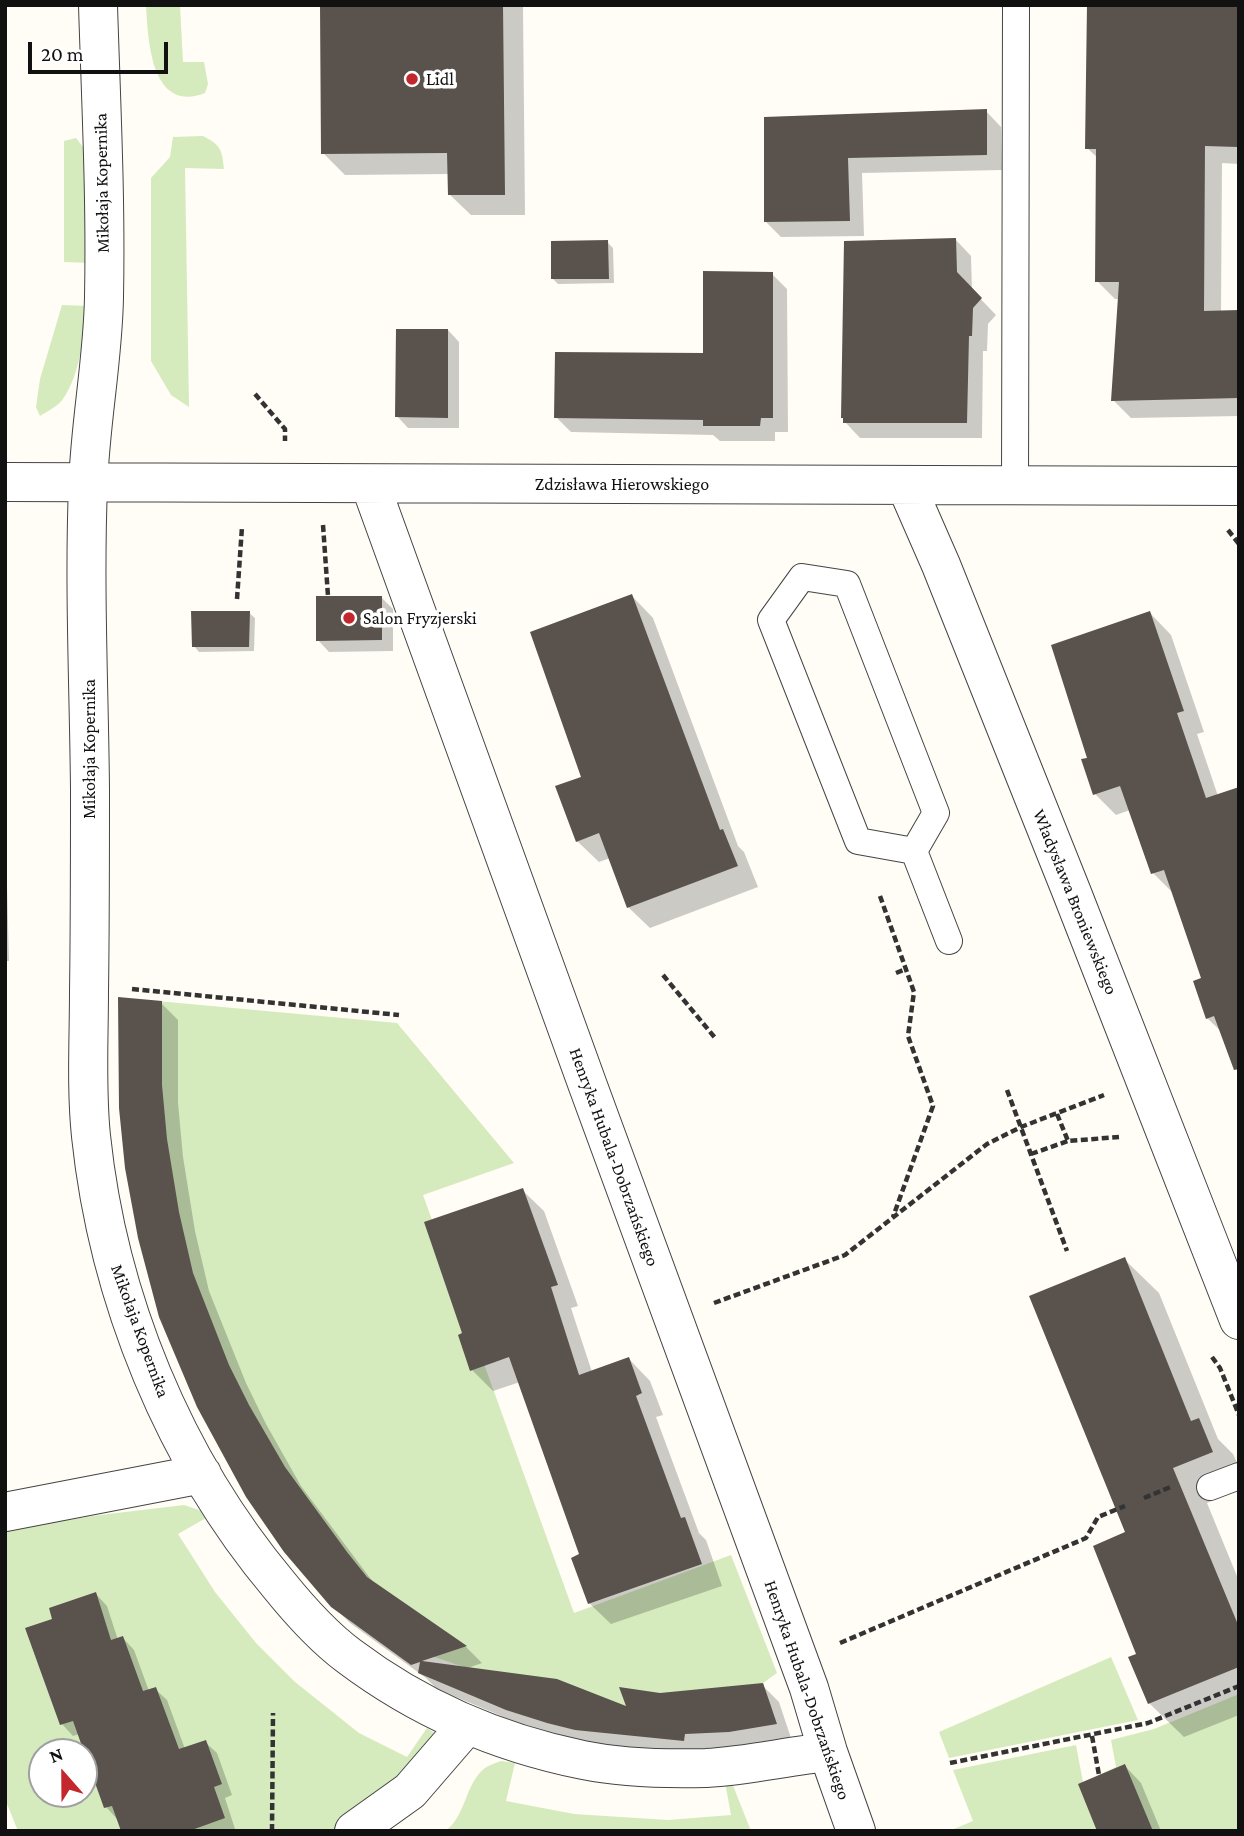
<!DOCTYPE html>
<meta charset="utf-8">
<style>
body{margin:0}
#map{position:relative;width:1244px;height:1836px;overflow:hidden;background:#fffdf5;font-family:"Crimson Pro",serif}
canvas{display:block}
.frame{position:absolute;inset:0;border:7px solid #111;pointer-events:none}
.north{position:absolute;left:28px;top:1738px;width:70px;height:70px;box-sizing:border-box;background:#fff;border:2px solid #a0a0a0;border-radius:50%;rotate:339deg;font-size:19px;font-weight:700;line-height:28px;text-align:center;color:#111}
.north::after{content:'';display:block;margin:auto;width:24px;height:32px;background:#c4262e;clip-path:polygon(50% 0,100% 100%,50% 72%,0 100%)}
.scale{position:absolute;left:28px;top:42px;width:140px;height:32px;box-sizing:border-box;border:4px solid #111;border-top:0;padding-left:9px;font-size:21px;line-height:24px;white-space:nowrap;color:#111;-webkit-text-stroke:5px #fff;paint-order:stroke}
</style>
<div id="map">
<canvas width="1244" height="1836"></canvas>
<div class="frame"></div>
<div class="north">N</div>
<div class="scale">20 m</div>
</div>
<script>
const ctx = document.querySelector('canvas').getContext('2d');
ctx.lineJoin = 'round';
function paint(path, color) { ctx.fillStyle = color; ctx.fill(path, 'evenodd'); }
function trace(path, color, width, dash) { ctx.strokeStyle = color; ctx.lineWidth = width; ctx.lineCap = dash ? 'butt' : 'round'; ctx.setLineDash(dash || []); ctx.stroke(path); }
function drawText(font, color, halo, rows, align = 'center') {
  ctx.font = font + ' "Crimson Pro",serif'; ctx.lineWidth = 7; ctx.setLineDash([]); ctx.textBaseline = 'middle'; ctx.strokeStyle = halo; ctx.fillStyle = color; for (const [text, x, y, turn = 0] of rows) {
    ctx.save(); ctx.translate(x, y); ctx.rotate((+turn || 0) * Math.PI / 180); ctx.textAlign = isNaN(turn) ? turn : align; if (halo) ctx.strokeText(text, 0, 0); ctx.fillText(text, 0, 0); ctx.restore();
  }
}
paint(new Path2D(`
 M146 5H180L183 62H204L208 84 205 93C151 114 148 40 146 5Z
 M203 136C221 145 222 150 224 169L185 168 189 407 171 395 151 361V178L170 157 173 137Z
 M76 138 87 152 91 263 64 262V141Z
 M62 305 87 306C83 336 81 373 63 399 58 406 48 411 40 416L36 407 40 379Z
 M135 999 397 1023 514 1163 423 1195 574 1613 731 1555 777 1673 763 1683 772 1709 715 1716 568 1703 423 1653 215 1390Z
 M184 1505 202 1511 206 1518 178 1534 215 1592 256 1643 295 1682 359 1733 407 1757 427 1728 444 1739 339 1831H18L5 1799V1530L92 1516ZM42 1752H84V1794H42Z
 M1111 1657 1138 1720 949 1758 939 1732Z
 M1239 1694V1831H949L973 1821 953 1770 1076 1745 1083 1782 1116 1767 1111 1740 1154 1729Z
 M501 1761 515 1763 506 1801 574 1814 668 1820 731 1815 725 1782 732 1783 751 1831H445C466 1817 465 1783 485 1768 489 1765 496 1763 501 1761Z`), '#d5ebbd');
paint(new Path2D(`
 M322 5H523L525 215H471L449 194V174L345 175 323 153Z
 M1089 5H1239V164L1222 163 1221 312H1239V416L1131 418 1113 400 1120 299H1115L1097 281 1098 158 1087 148Z
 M986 111 1001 127 1002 170 862 173 864 236 781 237 766 222 765 119Z
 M956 240 971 256 972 290 996 315 988 324 987 351H983L982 438H860L845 422Z
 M607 242 613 248 614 283 558 284 552 278Z
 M772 274 787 289 788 432H775V441H720L713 435 571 432 556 417 705 355Z
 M448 330 459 342V428H408L397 416Z
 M632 596 653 618 738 846 744 852 758 887 650 928 628 907 610 858 599 862 577 841 583 778Z
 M381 597 393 609V651L329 652 318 640Z
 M249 613 255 618 254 651 199 652 194 646Z
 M1150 613 1171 635 1204 732 1197 734 1218 796 1229 1039 1207 1018 1203 979 1174 894 1153 873 1130 810 1116 815 1095 794 1089 759Z
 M5 810 9 961H5Z
 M161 1003 178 1020V1103L183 1157 195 1231 209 1291 246 1383 266 1424 301 1486 373 1582 466 1647 482 1663 465 1669 629 1709 660 1695 762 1685 779 1702 792 1741 702 1751 593 1746 525 1726 437 1689 426 1678 350 1623 332 1605 161 1316Z
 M522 1190 544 1211 578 1306 571 1308 592 1372 629 1359 650 1381 663 1415 656 1417 699 1533 706 1540 722 1586 611 1624 589 1603 581 1556 520 1382 493 1391 472 1370 465 1334Z
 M1124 1259 1159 1293 1218 1439 1233 1454 1239 1467V1490L1207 1503 1239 1581V1715L1184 1737 1149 1703 1138 1655 1127 1533Z
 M96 1594 107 1606 118 1640 123 1638 134 1650 149 1691 155 1689 167 1700 185 1749 205 1742 217 1753 232 1795 225 1798 235 1829 123 1831 117 1819 106 1807 79 1734 73 1736 62 1724 54 1620Z
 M1125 1766 1141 1783 1161 1831H1099Z`), '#0003');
paint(new Path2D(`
 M320 5H503L505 195H448L447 153 321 154Z
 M1087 5H1238L1237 147 1205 146 1204 311 1239 310V398L1111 401 1119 282H1095L1096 149H1085Z
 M987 109V155L848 158 850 221 764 222V117Z
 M956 238 957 272 982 298 973 308 972 336H969L967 423H843V418H841L844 241Z
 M608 240 609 279H551V241Z
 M703 271 773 272V418H761L760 426H703V420L554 418 555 352 703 353Z
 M396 329H448V418L395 417Z
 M632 594 720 830 723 829 738 866 627 908 599 833 576 842 555 786 581 777 530 632Z
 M316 596H382V640L316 641Z
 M191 611H250L249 647H192Z
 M1150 611 1184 711 1177 713 1206 798 1239 787V1069L1234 1070 1214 1016 1206 1019 1193 981 1201 978 1164 870 1151 874 1120 786 1093 795 1081 759 1087 758 1051 645Z
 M118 997 162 1001V1085L167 1139 179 1212 193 1273 229 1365 249 1405 285 1467 347 1552 367 1577 467 1646 422 1661 557 1679 626 1706 619 1687 660 1693 763 1683 777 1724 729 1732 685 1734 684 1741 575 1730 547 1723 506 1710 418 1673 420 1662 411 1665 331 1607 284 1552 246 1497 197 1407 159 1317 138 1238 125 1168 119 1108Z
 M523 1188 558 1285 551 1287 579 1375 629 1357 642 1393 636 1396 681 1518 685 1517 702 1564 588 1604 571 1558 579 1554 509 1357 470 1371 458 1335 462 1333 424 1222Z
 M1125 1257 1191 1421 1199 1418 1213 1452 1173 1468 1239 1627V1667L1148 1704 1128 1657 1136 1654 1093 1546 1125 1532 1029 1296Z
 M96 1592 111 1640 123 1636 143 1691 156 1687 179 1749 206 1740 222 1784 214 1787 225 1818 189 1831H121L112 1806 104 1808 73 1721 60 1725 25 1628 52 1619 49 1608Z
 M1125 1764 1153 1831H1097L1078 1784Z`), '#5a524d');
const lane = new Path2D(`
 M1015 485 1016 5
 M914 851 858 841 771 620 802 577 847 584 936 813 914 851 949 941
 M1210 1487 1239 1476`);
const street = new Path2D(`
 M98 5C101 102 106 200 104 297 103 360 90 423 88 486 84 587 89 688 90 789 90 856 90 923 89 991 89 1039 86 1088 91 1136 108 1298 174 1460 279 1585 300 1611 322 1636 349 1656 418 1708 499 1743 583 1760 622 1768 666 1769 706 1768 747 1766 788 1756 828 1752
 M5 482 1239 486
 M370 484 588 1086 809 1688 828 1752 856 1831
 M906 485 941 565 1072 893 1239 1320
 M5 1512 202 1474
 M354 1831 410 1791 467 1725`);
trace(lane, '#444', 28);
trace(street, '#444', 40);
trace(new Path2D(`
 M255 394 285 429V441
 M323 525 328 596
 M1228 530 1239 544
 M237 599 242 527
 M880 896 914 992 908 1036 933 1106 893 1217
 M896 973 906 969
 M663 975 716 1039
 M132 989 399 1015
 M1007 1090 1067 1251
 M1057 1114 1068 1141 1119 1137
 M1031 1154 1068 1141
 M714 1303 845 1255 987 1144 1021 1127 1104 1095
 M1212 1357 1220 1368 1239 1415
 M1144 1498 1173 1486
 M840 1643 1086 1538 1098 1517 1125 1506
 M1092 1736 1099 1775
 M950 1763 1148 1723 1239 1686
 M272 1831 273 1713`), '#333', 4.5, [7, 3.5]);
trace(lane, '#fff', 26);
trace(street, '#fff', 38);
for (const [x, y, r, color] of [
 [412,79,7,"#c4262e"],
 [349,618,7,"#c4262e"]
]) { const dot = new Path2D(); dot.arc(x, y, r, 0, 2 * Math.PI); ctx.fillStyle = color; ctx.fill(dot); trace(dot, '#fff', 2.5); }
drawText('18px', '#111', '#fff', [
 ["Lidl",426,79],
 ["Salon Fryzjerski",363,618]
], 'left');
drawText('18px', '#111', '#fff', [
 ["Mikołaja Kopernika",102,183,-91],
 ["Zdzisława Hierowskiego",622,484],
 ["Mikołaja Kopernika",89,749,-90],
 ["Władysława Broniewskiego",1075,902,68],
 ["Henryka Hubala-Dobrzańskiego",614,1157,70],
 ["Mikołaja Kopernika",140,1331,70],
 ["Henryka Hubala-Dobrzańskiego",807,1690,71]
]);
</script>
